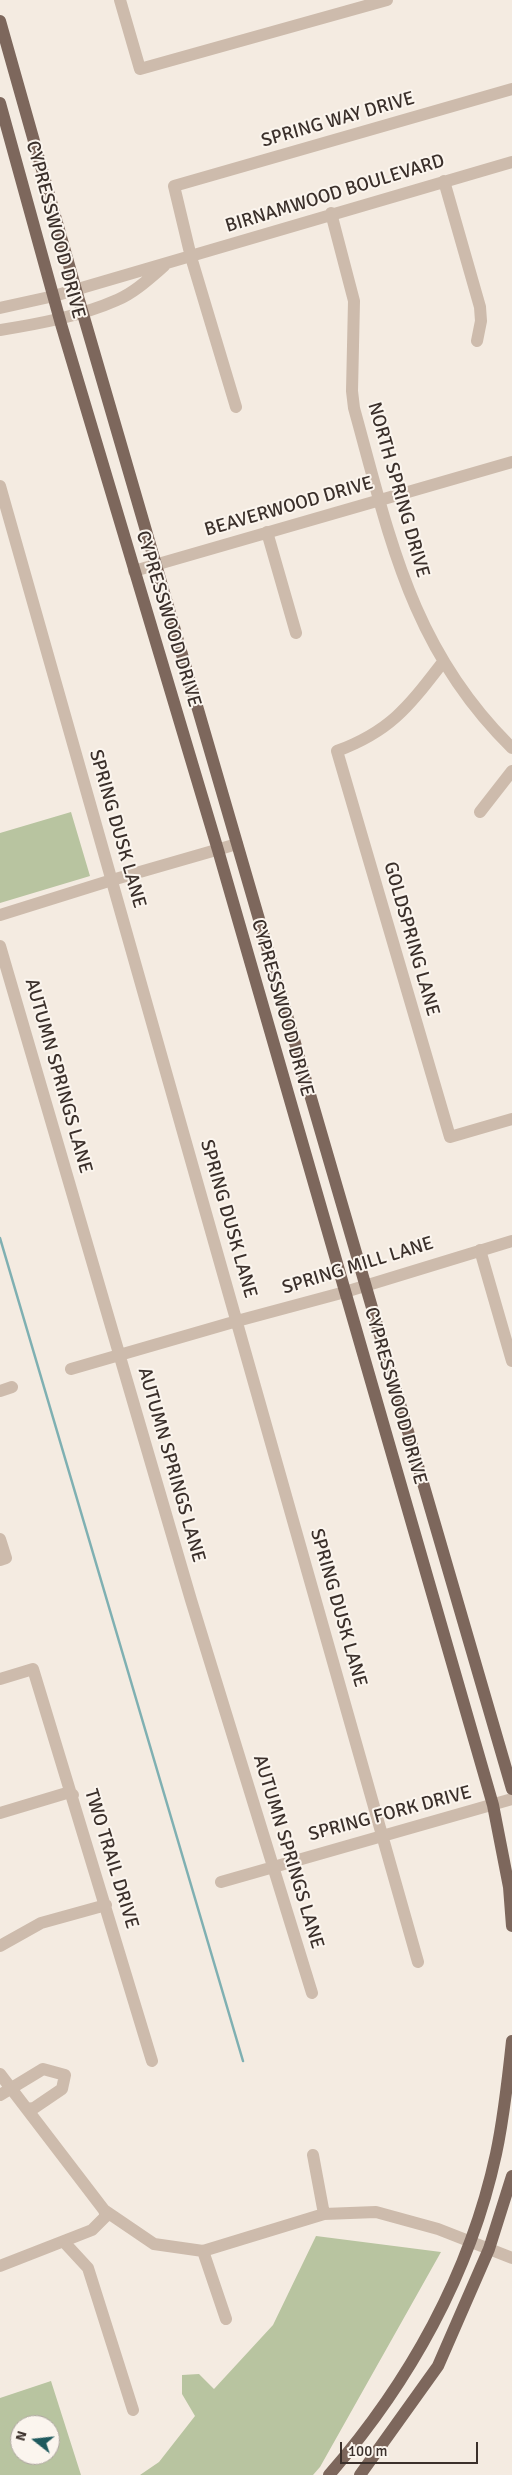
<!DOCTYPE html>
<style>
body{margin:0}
#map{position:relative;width:512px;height:2475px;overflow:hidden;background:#f4ebe1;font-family:Signika,sans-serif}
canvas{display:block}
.north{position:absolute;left:10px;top:2415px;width:50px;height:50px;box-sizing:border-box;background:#fbf5ee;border:1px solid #aea6a0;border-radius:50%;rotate:286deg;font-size:14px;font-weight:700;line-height:20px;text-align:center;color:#3b302b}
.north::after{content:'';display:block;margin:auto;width:18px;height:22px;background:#1f5a5e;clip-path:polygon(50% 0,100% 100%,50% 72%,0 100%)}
.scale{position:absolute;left:340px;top:2442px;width:138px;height:22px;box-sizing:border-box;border:2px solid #3b302b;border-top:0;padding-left:6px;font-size:15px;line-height:18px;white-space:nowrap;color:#3b302b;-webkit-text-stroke:4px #fbf5ee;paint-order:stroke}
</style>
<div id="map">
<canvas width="512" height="2475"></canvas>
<div class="north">N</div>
<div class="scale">100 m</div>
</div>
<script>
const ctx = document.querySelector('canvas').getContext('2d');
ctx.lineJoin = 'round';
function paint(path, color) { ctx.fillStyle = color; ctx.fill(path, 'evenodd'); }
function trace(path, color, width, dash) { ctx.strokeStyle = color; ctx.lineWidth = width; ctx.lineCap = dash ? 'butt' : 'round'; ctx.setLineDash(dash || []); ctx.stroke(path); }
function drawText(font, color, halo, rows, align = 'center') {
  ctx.font = font + ' Signika,sans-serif'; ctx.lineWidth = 4; ctx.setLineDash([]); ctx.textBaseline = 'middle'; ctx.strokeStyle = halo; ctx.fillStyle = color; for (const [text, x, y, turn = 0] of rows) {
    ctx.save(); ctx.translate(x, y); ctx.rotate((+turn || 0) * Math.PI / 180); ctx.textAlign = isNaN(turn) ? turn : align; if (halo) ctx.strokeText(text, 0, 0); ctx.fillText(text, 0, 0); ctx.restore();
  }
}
paint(new Path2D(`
 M71 812 90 876 0 903V833Z
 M316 2236 441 2252 320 2467 313 2475H140L159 2462 195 2416 182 2394V2375L199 2374 214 2389 273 2325Z
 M51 2381 81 2475H0V2398ZM20 2425H50V2455H20Z`), '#b8c4a0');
trace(new Path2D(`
 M0 1238 243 2061`), '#7fb0b2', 2.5);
trace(new Path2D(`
 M120 0 140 69 387 0
 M444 181 480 307 481 321 477 341
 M331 213 354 301 352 391 354 408C390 538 411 649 512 748
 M0 308 54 296 512 162
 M0 330C38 324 81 316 117 300 134 293 150 278 164 266
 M236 407 191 257 174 186 512 89
 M0 486 418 1962
 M267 532 296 633
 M134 571 512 462
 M443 662C409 706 391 731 337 751L450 1137 512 1119
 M480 812 512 771
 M0 915 112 880 237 844
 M0 946 191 1600 312 1993
 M480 1250 512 1361
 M71 1369 237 1321 345 1292 512 1241
 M0 1391 12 1387
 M0 1539 6 1558 0 1560
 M0 1679 33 1669 152 2061
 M0 1813 70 1792 73 1795
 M221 1882 512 1799
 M0 1946 41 1923 106 1905
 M0 2074 104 2210 154 2244 203 2251 324 2214 376 2212 438 2229 512 2258
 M0 2095 43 2069 65 2075 62 2089 34 2108 27 2109
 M313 2155 324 2214
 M64 2242 88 2268 133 2410
 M203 2251 226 2319
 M0 2266 92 2230 106 2216 104 2210`), '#cdbbac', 12);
trace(new Path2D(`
 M0 21 76 290 512 1789
 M0 103 61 324 218 850 493 1805 509 1887 512 1926
 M329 2475C409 2383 470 2274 496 2154 504 2117 508 2079 512 2041
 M360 2475 438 2366 489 2249 512 2176`), '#7d675c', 12);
drawText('19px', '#3b302b', '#fbf5ee', [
 ["SPRING WAY DRIVE",338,120,-16],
 ["BIRNAMWOOD BOULEVARD",335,194,-17],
 ["CYPRESSWOOD DRIVE",55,230,75],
 ["NORTH SPRING DRIVE",398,490,74],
 ["BEAVERWOOD DRIVE",289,507,-16],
 ["CYPRESSWOOD DRIVE",168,619,73],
 ["SPRING DUSK LANE",117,829,74],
 ["GOLDSPRING LANE",411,939,74],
 ["CYPRESSWOOD DRIVE",282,1008,74],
 ["AUTUMN SPRINGS LANE",58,1076,74],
 ["SPRING DUSK LANE",228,1219,74],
 ["SPRING MILL LANE",358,1266,-17],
 ["CYPRESSWOOD DRIVE",395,1396,74],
 ["AUTUMN SPRINGS LANE",171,1465,74],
 ["SPRING DUSK LANE",338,1608,74],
 ["SPRING FORK DRIVE",390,1814,-15],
 ["AUTUMN SPRINGS LANE",288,1852,73],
 ["TWO TRAIL DRIVE",111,1859,73]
]);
</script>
